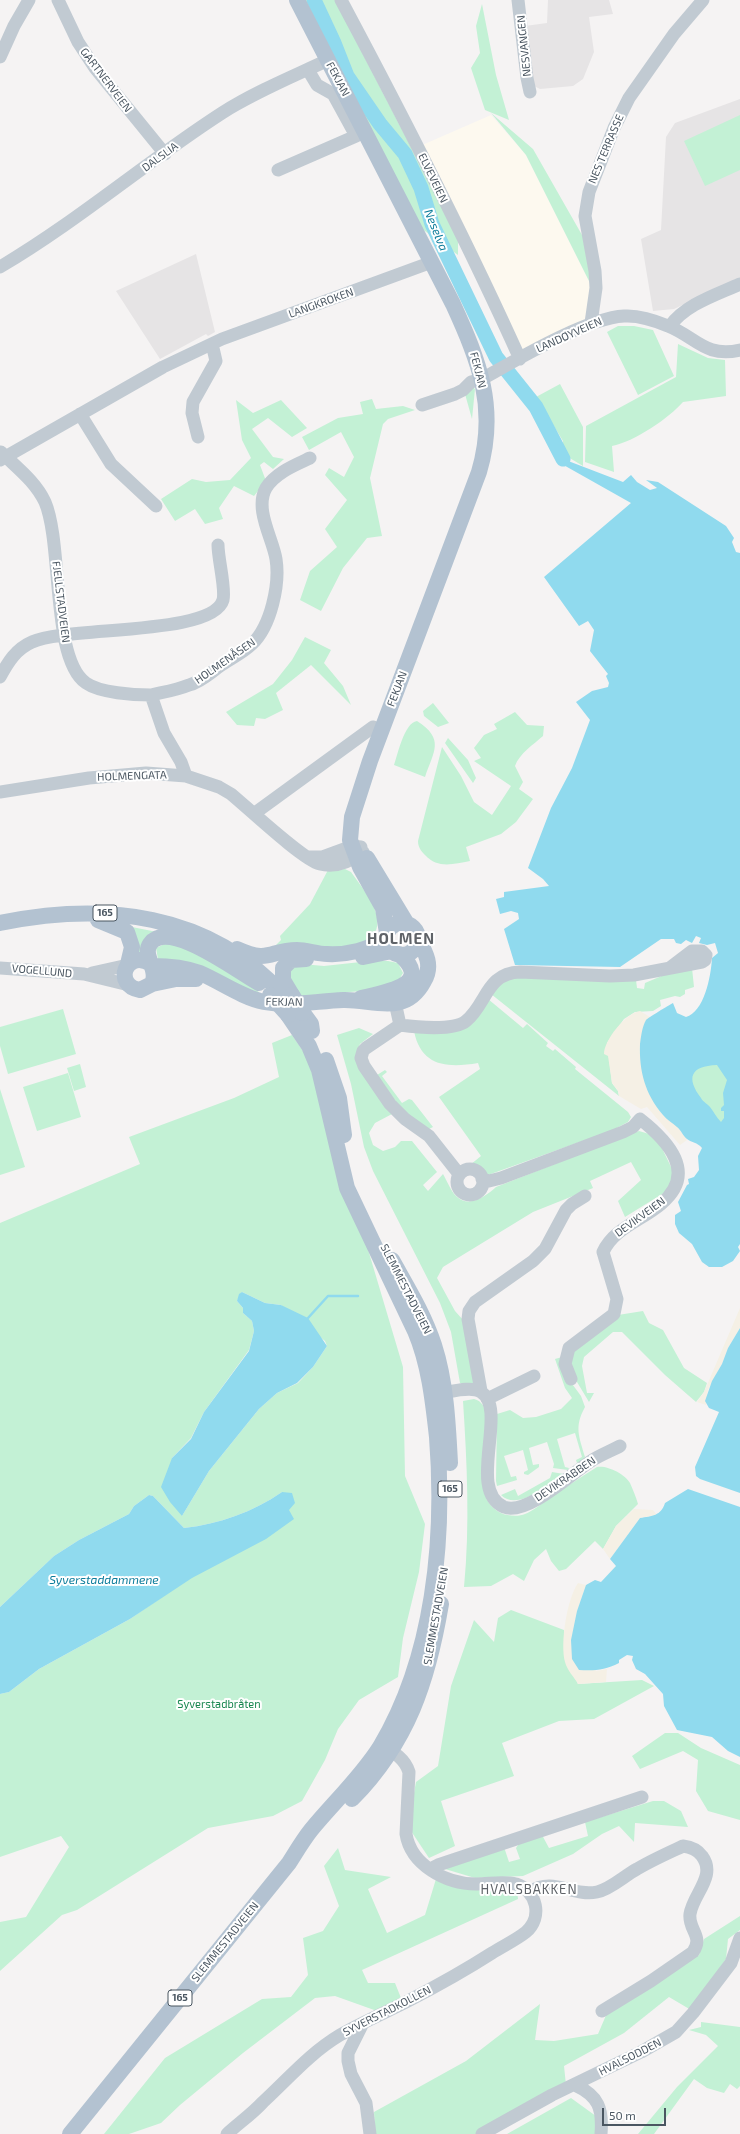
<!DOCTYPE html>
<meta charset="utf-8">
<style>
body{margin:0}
#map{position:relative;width:740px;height:2134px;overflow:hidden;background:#f5f3f3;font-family:"Exo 2",sans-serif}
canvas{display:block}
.scale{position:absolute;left:602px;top:2108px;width:64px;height:18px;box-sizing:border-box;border:2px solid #4a5661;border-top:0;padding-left:5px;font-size:12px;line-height:14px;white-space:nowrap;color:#4a5661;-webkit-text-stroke:3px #fff;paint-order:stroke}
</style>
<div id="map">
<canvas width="740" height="2134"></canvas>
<div class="scale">50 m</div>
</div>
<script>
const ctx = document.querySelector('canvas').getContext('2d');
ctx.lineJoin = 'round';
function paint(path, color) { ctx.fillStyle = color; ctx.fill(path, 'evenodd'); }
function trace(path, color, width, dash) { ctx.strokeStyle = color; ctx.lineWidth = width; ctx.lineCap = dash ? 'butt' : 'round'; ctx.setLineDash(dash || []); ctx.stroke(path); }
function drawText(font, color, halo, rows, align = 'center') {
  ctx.font = font + ' "Exo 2",sans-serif'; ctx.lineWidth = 4; ctx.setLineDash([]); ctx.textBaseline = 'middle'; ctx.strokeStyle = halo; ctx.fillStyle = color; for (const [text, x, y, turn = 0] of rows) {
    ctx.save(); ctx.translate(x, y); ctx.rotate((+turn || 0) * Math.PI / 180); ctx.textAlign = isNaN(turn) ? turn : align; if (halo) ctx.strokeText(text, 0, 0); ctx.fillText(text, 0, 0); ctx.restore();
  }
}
paint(new Path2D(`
 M491 115 526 155 594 291 589 322 521 356 420 146Z`), '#fdf9ef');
paint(new Path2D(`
 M548 0H609L613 14 589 17 594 52 583 79 573 86 540 89 532 85 525 26 547 23Z
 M740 99V278L674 309 653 311 641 239 661 230 666 137 675 123Z
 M196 254 215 332 208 336 206 334 160 359 116 291Z`), '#e6e4e5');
paint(new Path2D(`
 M304 0H335L458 238V255L418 226Z
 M482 4 496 75 509 120 485 110 471 68 480 53 476 26Z
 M491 113 533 149 586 242 594 291 526 155Z
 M740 115V170L705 186 684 141Z
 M618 326H634L653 330 674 376 638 395 607 332Z
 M678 344 708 358 725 360 726 396 683 402C669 418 634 442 612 446L614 472 585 462 586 426 676 377Z
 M560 384 583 427V466L563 454V441L536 397Z
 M473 387 475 389 472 419 465 394Z
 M372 399 376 409 403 406 415 410 388 419 383 424 370 478 382 536 367 538 343 568 321 611 300 600 310 571 337 547 325 529 347 500 325 475 329 468 344 477 354 457 341 432 309 450 302 437 338 418 363 414 360 402Z
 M236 400 253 413 281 400 307 428 292 437 268 418 252 429 273 457 284 459 273 469 264 462 260 465 266 481 254 496 234 486 219 508 223 519 205 524 195 509 175 521 161 499 192 479 206 482 230 480 251 458 242 440Z
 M305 637 331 650 324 663 343 686 351 705 311 665 276 693 283 710 265 719 256 718 254 726 237 725 226 712 273 684 292 660Z
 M433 703 449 723 438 727 424 716 423 711Z
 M515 712 527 725 544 726 543 736C534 744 519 754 515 766L523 782 519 789 533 799 516 822 501 834 466 847 470 861C453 864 438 869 425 855 421 851 418 847 418 841L442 747 461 776 474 802 492 815 511 786 474 761 481 758 474 748 484 735 497 729 494 724Z
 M417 721C445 739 434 751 425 777L394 765C398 754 404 723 417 721Z
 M448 738 468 760 476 778 473 783 445 743Z
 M345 869 351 872C360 885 374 901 377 917 385 959 300 946 276 945L281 940 280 936 310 904 328 870Z
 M127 926 157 932 142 953H138Z
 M171 941 244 979 261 994 158 959 156 948Z
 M370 961H388L398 963 403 973 397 983 362 991 301 996 290 979 291 968 302 964 324 966Z
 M692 968 694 987 685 990V994L680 997 675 996 660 1000 661 1006 653 1011 635 1012 624 1019 607 1043 612 1083 618 1091 619 1096 491 994 504 980 517 975 636 980 637 988 644 989 645 983 671 972Z
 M488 999 523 1028 527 1024 548 1043 546 1046 553 1051 555 1049 576 1067 575 1069 628 1112 631 1117 628 1122 613 1130 488 1175 479 1167 470 1165 481 1156 439 1097 480 1069 478 1063C448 1068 421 1067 414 1031L452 1030Z
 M63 1009 76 1054 8 1074 0 1046V1027Z
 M359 1028 373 1034 360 1044 356 1054 392 1114 375 1123 369 1133 373 1145 383 1151 395 1147 401 1141H412L437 1172 423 1185 428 1191 443 1174C447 1181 451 1191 456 1196 469 1209 486 1196 496 1187L639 1131 656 1136 674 1173 667 1191 625 1217 618 1201 641 1180 631 1162 590 1181 593 1188 533 1212 443 1267 437 1278 455 1311 464 1321 476 1379 471 1386 460 1383 451 1332 440 1303 373 1171 364 1147 351 1084 337 1035Z
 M292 1035 307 1057 364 1236 403 1367 405 1476 425 1524 419 1572 403 1638 398 1677 359 1700 338 1729 325 1760 302 1801 273 1816 208 1828 77 1910 62 1915 0 1971V1922L26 1917 69 1847 61 1836 0 1857V1694L9 1692 39 1669 130 1619 289 1510 282 1492C253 1512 219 1524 184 1528L153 1496 149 1495 134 1506 129 1514 79 1540 54 1556 0 1607V1223L140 1164 129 1137 234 1098 279 1077 272 1043ZM242 1292 265 1303 281 1305 325 1341 327 1346 313 1367 298 1383 277 1393 259 1409 209 1471 182 1516 172 1458 191 1438 204 1412 249 1350 254 1331 252 1321 243 1313V1308L237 1301Z
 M721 1063 728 1081 726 1114 715 1143 681 1075 702 1066Z
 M80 1064 86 1087 74 1091 67 1068Z
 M385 1070 387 1072 382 1076 402 1103 409 1099 412 1100 433 1127 429 1129 406 1116 377 1075Z
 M68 1073 81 1117 37 1131 23 1087Z
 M0 1089 25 1167 0 1175Z
 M643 1311 649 1323 663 1330 684 1368 707 1383 704 1392 696 1402 665 1375 622 1332H613L584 1357 582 1366 587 1393H594L589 1402 574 1377 568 1355 618 1315Z
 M562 1357 567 1377 581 1396 585 1407C574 1427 579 1436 585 1457L583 1460 577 1463 576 1460 582 1457 575 1433 557 1439 565 1467 569 1468 568 1470 553 1468 554 1464 547 1442 529 1448 533 1465 539 1464V1467L528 1475 524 1474V1472L528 1470 523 1450 504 1456 511 1477 516 1476 517 1480 497 1486 496 1481 497 1414 510 1410 523 1418 536 1417 561 1409 572 1398 565 1388 555 1359Z
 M474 1399C507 1407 458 1492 501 1513 507 1516 519 1517 525 1514 533 1511 541 1504 548 1499 564 1488 580 1478 597 1467 607 1465 625 1474 630 1483 633 1490 636 1497 638 1504L616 1526 603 1549 595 1541 566 1569 559 1571 551 1561 546 1549 534 1560 524 1581 513 1574 491 1586 464 1587C470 1525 467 1463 463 1401Z
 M552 1472 564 1474C550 1483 518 1512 501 1495L515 1489 518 1496 550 1478Z
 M511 1610 564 1630V1651L578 1684 642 1680 654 1686 594 1719 559 1721 502 1743 514 1776 441 1801 455 1846 429 1858 411 1831 412 1804 416 1782 438 1766 451 1686 474 1620 494 1642 498 1618Z
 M665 1733H678L701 1748 740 1765V1820L708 1811 696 1791 698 1760 683 1751 640 1769 632 1756Z
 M653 1801H664L681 1811 688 1827 635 1823 634 1842 619 1826 602 1834 573 1854 523 1876 475 1878 435 1866 504 1847 509 1862 520 1859 516 1848 521 1841 542 1835 549 1848 588 1836 585 1822Z
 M338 1848 345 1870 391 1877 368 1889 387 1933 425 1915 436 1879 483 1891H517L518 1899 362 1970 368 1983H395L401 1998 377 2011 335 1996 315 1998 243 2053 180 2105 161 2123 129 2134H104L165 2058 262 1999 291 1997 308 1975 303 1938 323 1931 339 1906 324 1866Z
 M740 1916V1930L728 1939 726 1959 691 2010 669 1997 624 2033 564 2066 566 2085 481 2134H375L374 2112 466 2061 540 2004 535 2040 554 2041 598 2034 607 2013 699 1955 704 1939Z
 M701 2022 740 2027V2086L737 2089 730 2084 724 2093 707 2088 694 2079 654 2134H638L677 2087 718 2046 706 2035 689 2030 701 2027Z
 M571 2098 600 2119 598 2134H507Z`), '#c3f1d5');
paint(new Path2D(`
 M640 1011 650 1017 654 1103 664 1116 677 1126 687 1140 680 1145 647 1107 641 1109 619 1096 618 1091 612 1083 608 1056 604 1054C604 1040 626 1013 640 1011Z
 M740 1308V1328L728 1348 722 1364 708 1390 706 1405 697 1402 704 1392Z
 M634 1509 653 1510 657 1515 640 1518 610 1559 603 1549 616 1526Z
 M578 1583 586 1585 577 1611 596 1671 607 1669 606 1682 578 1684C574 1677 567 1670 565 1662 560 1643 567 1599 578 1583Z`), '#f5f0e5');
paint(new Path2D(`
 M563 459 623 482 631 475 637 482 650 490 657 488 646 480 658 482 726 526 734 538 732 542 736 552 740 553V1244L738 1247 740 1251 733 1261 722 1267H709L702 1262 692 1244 679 1233 675 1224V1215L681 1211 678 1202 687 1185 689 1184 688 1179 694 1177 699 1170 698 1156 702 1148C697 1142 692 1143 687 1139 683 1136 681 1130 677 1127 673 1123 667 1120 663 1115 645 1094 639 1071 640 1044 641 1037 642 1027 646 1020 648 1018 669 1005 673 1003L677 1013 686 1017C704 1012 711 977 712 958L718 953 715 943 707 945 699 943 701 938 696 936 692 943 686 940 681 944 676 943 674 939H661L620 967 515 965 504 929 519 919 518 913 511 911 500 914 496 899 504 897V892L549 886 543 879 528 868 551 808 572 768 590 720 576 702 592 691 608 687 609 683 606 676 608 674 590 651 594 630 588 621 579 626 544 577 631 503 560 463ZM717 1065 727 1080 723 1093 724 1105 721 1108V1111H724V1118L721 1122C716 1117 714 1112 710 1107 708 1104 703 1102 701 1098 686 1078 690 1066 717 1065Z
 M242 1292 265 1303 281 1305 308 1318 327 1346 313 1367 297 1383 277 1393 259 1409 209 1471 182 1516 170 1502 161 1487 172 1458 191 1439 204 1412 249 1351 254 1331 252 1321 243 1313V1308L237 1301 239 1294Z
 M740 1328V1493L700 1479 696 1476 695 1467 719 1412 709 1408 705 1401 712 1381 722 1364 728 1348Z
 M688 1489 740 1507V1757L728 1751 712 1737 677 1730 664 1706 663 1694 645 1674 636 1669 632 1660 633 1656 627 1655 619 1660V1663C605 1670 595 1671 579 1670L572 1659 571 1640 577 1611 586 1585 595 1580 601 1582 616 1566 610 1559 640 1518C652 1516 661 1516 665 1503Z
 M282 1492 292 1493 295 1503 289 1510 294 1519 266 1539 192 1578 130 1619 39 1669 9 1692 0 1694V1607L54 1556 79 1540 129 1514 134 1506 149 1495 153 1496 184 1528C219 1524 253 1512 282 1492Z`), '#90daee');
trace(new Path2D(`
 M308 1318 328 1296H358`), '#90daee', 2.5);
trace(new Path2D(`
 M314 0 334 43 347 76 380 124 405 154 421 188 432 224 496 357 536 407 563 459`), '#90daee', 15);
trace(new Path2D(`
 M58 0 78 42 95 68 165 154
 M341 0C404 118 465 237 520 359
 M518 0 527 78 530 92
 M0 57 14 26 29 0
 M278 170 356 136 333 94 317 85 308 70
 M0 267C78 221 146 162 222 113 255 92 292 77 328 60
 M591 323 596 288 595 271 585 216 589 192 614 128 629 98 674 34 703 0
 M670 326C686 304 716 295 740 284
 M422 405 455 394 463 390 471 382 482 379C516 360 586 318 624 316 639 315 654 320 668 326 696 337 705 358 740 350
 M80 414 111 464 156 506
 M198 437 192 413 193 402 216 361 212 344
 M1 452C17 468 35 481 45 502 63 544 51 659 86 683 100 693 134 695 151 695L164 733 181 762 186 776
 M0 460 163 367 222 339 432 262
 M0 677C8 662 16 649 32 642 66 626 213 636 223 600 226 589 218 559 218 545
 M151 695C164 692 177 690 189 685 201 682 210 673 220 666 230 659 243 653 252 644 271 626 280 584 276 559 273 539 254 509 266 488 275 473 295 465 310 458
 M0 792 89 778 146 773 186 776 219 787 231 794C248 808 303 860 320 864 335 868 351 861 363 852
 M255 813 373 727
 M307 857H322L352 846 361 847
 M0 968 84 974 129 985
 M92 973 128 965
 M393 993 400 1025
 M457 1182a13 13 0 1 1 26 0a13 13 0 1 1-26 0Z
 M459 1174 429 1136 405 1119 390 1104 364 1066 361 1058 363 1051 366 1048 400 1025C415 1027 454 1031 466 1021 487 1004 486 973 520 972L610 976 634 975 702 962 705 960 706 955 702 951H692L671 967
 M482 1179 489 1181 501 1178 623 1132 633 1127 640 1119C668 1141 698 1173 661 1204 641 1221 614 1228 603 1252L617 1299 614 1314 569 1348 565 1364 571 1379
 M481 1391 468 1319 469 1311 475 1302 533 1261 545 1249 566 1210 572 1204 585 1196
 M436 1394C448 1393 470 1385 481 1392 509 1409 466 1491 504 1507 527 1516 572 1473 591 1461 600 1455 611 1451 620 1446
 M487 1399 534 1376
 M430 1869 438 1865 642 1797
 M529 1892C554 1876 572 1897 597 1892 611 1889 624 1876 637 1869 652 1860 668 1853 683 1846 691 1847 697 1849 702 1856 717 1876 693 1894 690 1914 688 1930 704 1936 693 1952L651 1981 602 2011
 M362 2025 348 2053V2061L351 2074 366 2103 370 2134
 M575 2085C599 2096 603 2109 601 2134
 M227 2134C239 2123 252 2114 263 2102 289 2078 310 2053 340 2035 361 2023 384 2013 406 2002 435 1987 464 1971 492 1953 503 1946 516 1940 526 1932 543 1917 537 1891 516 1884 503 1881 489 1884 476 1884 446 1884 411 1865 406 1834L409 1772C405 1759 394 1752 382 1746
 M482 2134 552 2095 641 2052 676 2032 693 2013 731 1963 740 1938`), '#c1cad2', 13);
trace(new Path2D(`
 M297 0 453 304C479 361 498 408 479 472L370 761 352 817 350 840 360 867 383 908 387 933
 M367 858 407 924
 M98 920 127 932 132 947 128 964
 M0 923C103 902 209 912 283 995
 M386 939a16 16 0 1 1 32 0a16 16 0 1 1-32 0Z
 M237 949C270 964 269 950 297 950 307 950 317 954 327 954 347 955 370 950 386 938
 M363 957 392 951
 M151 964C125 948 113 986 140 990L152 984C159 969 142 956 150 944 168 917 241 974 259 983
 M152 966C168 966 186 968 200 973 221 982 241 997 264 1002 289 1007 317 1001 343 1000 373 999 405 1017 424 981 433 966 426 953 418 939
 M152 984 176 979H196
 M292 995 283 980V968L291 960 306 959
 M361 998C383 993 436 985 399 954
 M303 1013 311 1024 312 1031
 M326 1060 339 1098 344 1135
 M392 1260C407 1287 424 1314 434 1345 446 1382 448 1424 450 1463
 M352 1799C408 1742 428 1681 441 1604
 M70 2134 289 1863C296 1852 303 1840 311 1830 334 1802 361 1777 380 1747 434 1657 445 1539 437 1437 433 1401 429 1364 415 1331L347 1188 319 1070 309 1046 288 1015`), '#b3c2d1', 16);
trace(new Path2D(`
 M270 995 288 1015
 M292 995 303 1013`), '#b3c2d1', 16);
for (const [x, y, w] of [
 [105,913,24],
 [450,1489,24],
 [180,1998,24]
]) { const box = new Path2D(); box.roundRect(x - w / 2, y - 8, w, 16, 3); ctx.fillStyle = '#fff'; ctx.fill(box); trace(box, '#4a5661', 1); }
drawText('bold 10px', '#4a5661', null, [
 ["165",105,913],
 ["165",450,1489],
 ["165",180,1998]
]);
drawText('11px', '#4a5661', '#fff', [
 ["NESVANGEN",524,46,-96],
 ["FEKJAN",338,79,62],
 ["GARTNERVEIEN",106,80,53],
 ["NES TERRASSE",606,149,-67],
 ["DALSLIA",160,157,-36],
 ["ELVEVEIEN",433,178,64],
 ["LANGKROKEN",321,303,-20],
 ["LANDØYVEIEN",569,335,-24],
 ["FEKJAN",478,370,76],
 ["FJELLSTADVEIEN",61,602,83],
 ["HOLMENÅSEN",225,661,-35],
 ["FEKJAN",397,689,-69],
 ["HOLMENGATA",132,776,-2],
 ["VOGELLUND",42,971,5],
 ["FEKJAN",284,1002,1],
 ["DEVIKVEIEN",640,1217,-36],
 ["SLEMMESTADVEIEN",406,1289,63],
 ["DEVIKRABBEN",565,1479,-34],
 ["SLEMMESTADVEIEN",436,1616,-80],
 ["SLEMMESTADVEIEN",225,1942,-51],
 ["SYVERSTADKOLLEN",387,2011,-27],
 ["HVALSODDEN",630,2057,-27]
]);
drawText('11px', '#17864f', '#fff', [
 ["Syverstadbråten",219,1704]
]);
drawText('italic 12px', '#0c7c9b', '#fff', [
 ["Neselva",436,230,68],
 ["Syverstaddammene",104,1580]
]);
ctx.letterSpacing = '1px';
drawText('13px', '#5f6368', '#fff', [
 ["HVALSBAKKEN",529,1890]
]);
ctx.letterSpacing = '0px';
ctx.letterSpacing = '1px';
drawText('bold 15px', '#5f6368', '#fff', [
 ["HOLMEN",401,939]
]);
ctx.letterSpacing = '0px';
</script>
